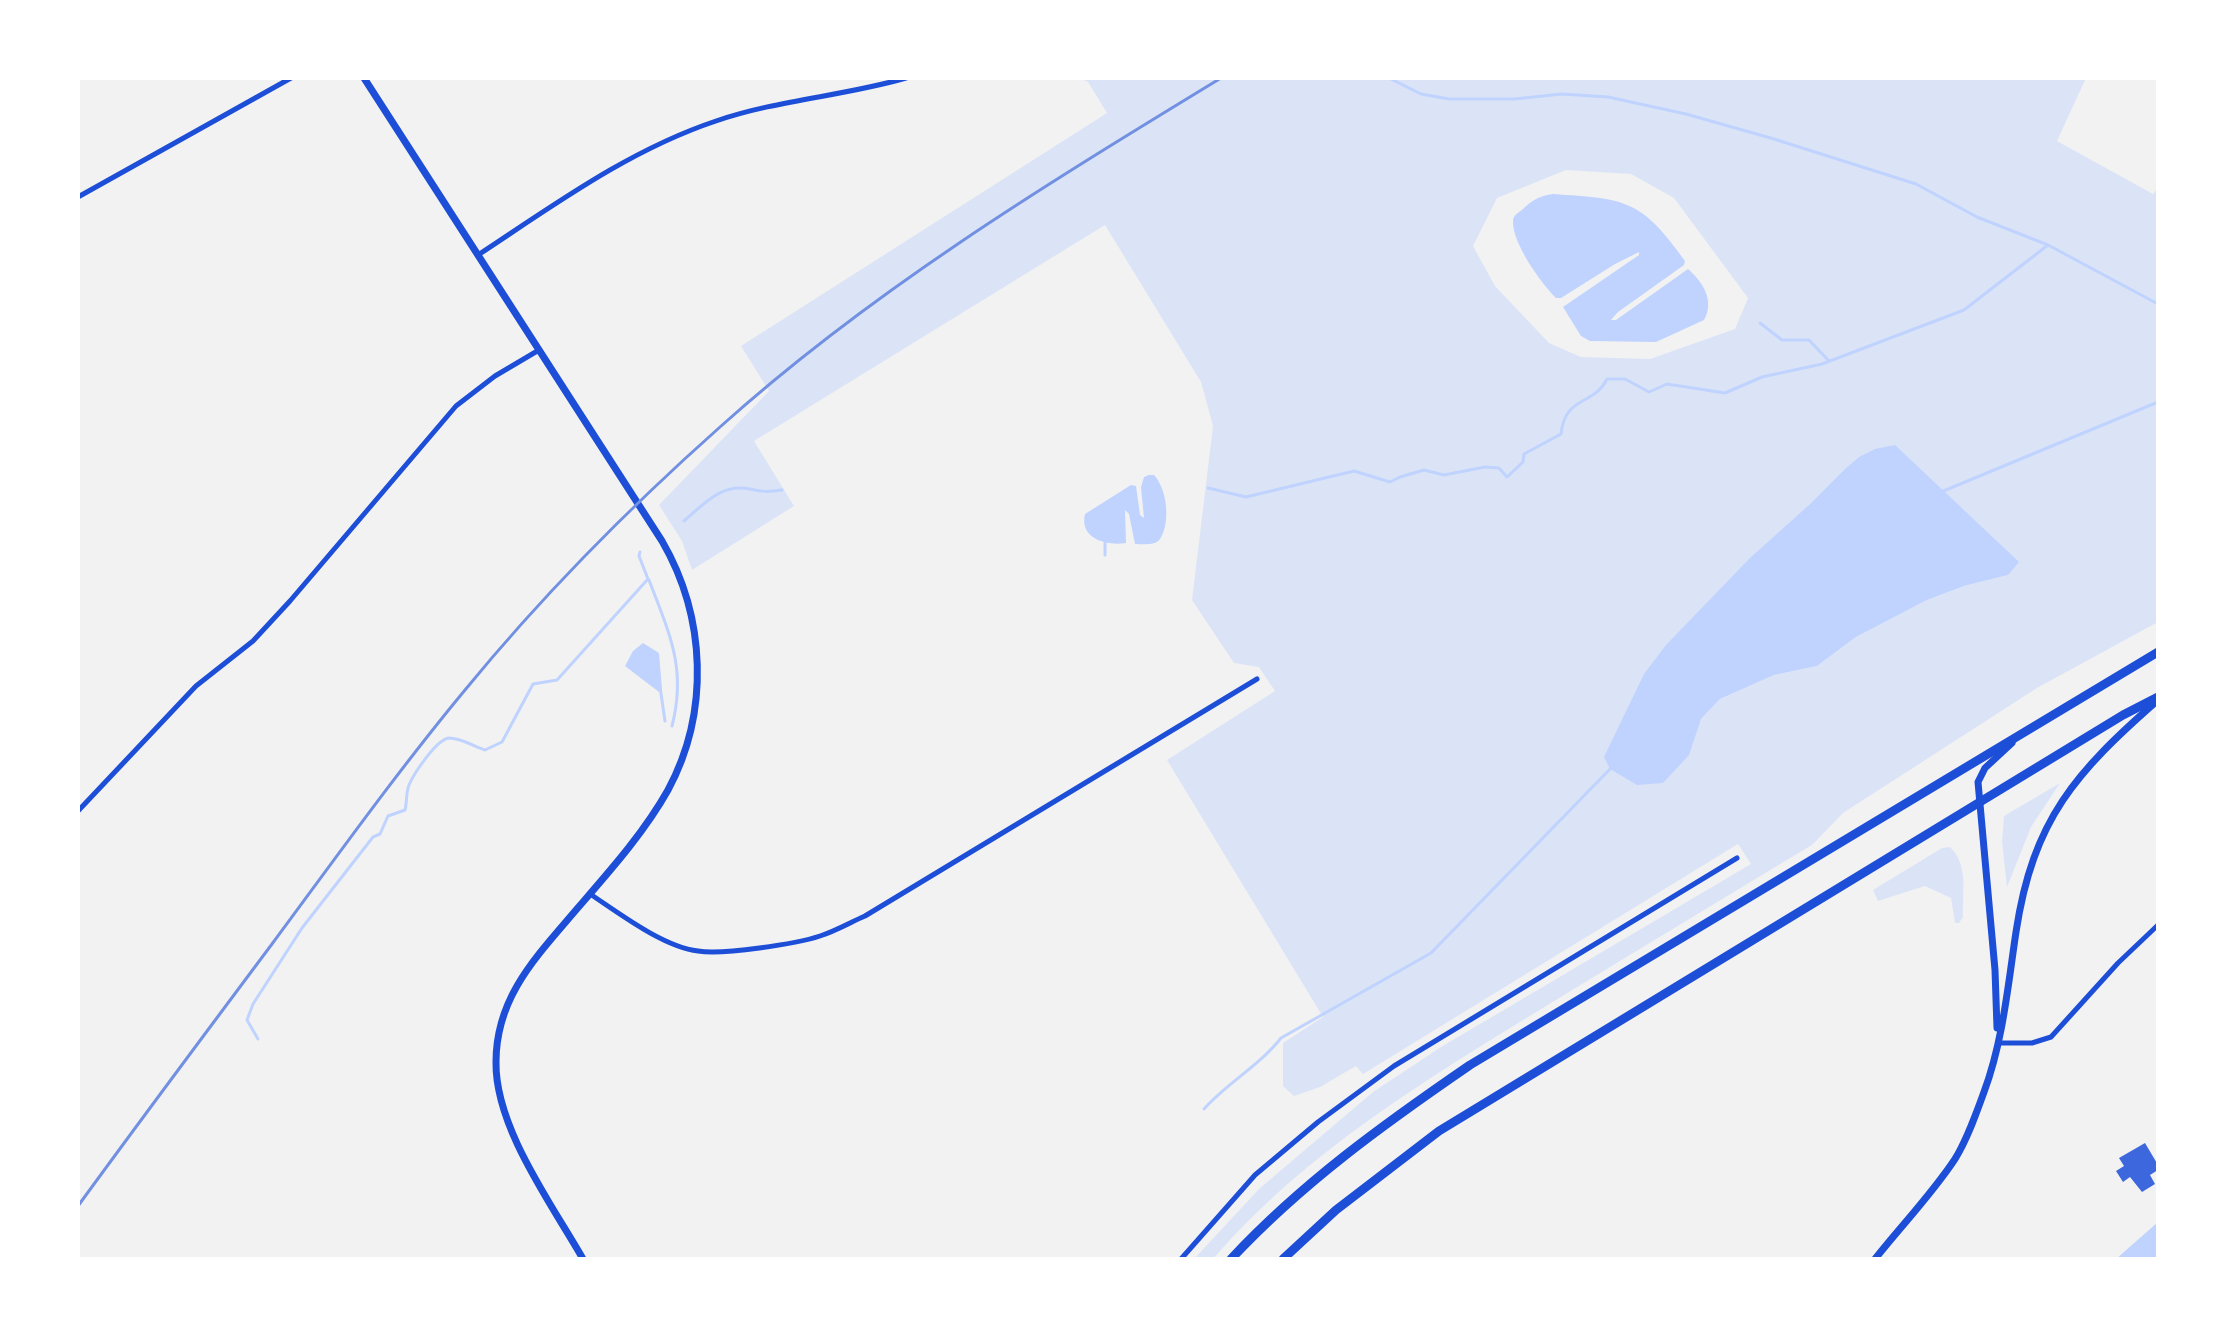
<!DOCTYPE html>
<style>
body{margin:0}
#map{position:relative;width:2236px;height:1337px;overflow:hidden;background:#f2f2f2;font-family:"Alegreya Sans",sans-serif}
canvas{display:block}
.frame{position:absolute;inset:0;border:80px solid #fff;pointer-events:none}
</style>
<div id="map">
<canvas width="2236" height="1337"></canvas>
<div class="frame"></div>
</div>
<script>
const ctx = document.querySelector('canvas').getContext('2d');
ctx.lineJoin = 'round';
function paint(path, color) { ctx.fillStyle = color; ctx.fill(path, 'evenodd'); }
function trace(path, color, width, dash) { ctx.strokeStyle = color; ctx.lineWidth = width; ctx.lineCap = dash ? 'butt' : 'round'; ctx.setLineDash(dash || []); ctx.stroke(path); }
paint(new Path2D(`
 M1079 78H2086L2057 141 2153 194 2158 188V622L2037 688 1843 813 1812 845C1723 898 1635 952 1546 1006 1427 1079 1305 1152 1213 1259H1194L1259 1189 1373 1092 1441 1047 1751 864 1738 844 1363 1074 1356 1066 1320 1087 1294 1096 1283 1086V1043L1323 1017 1167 760 1275 691 1259 667 1234 663 1192 600 1213 426 1201 382 1105 225 754 441 794 506 692 570 682 541 659 505 769 391 741 346 1107 113 1088 82ZM1566 170 1631 174 1674 198 1748 298 1735 329 1650 359 1581 357 1549 343 1495 286 1473 246 1497 198ZM1859 457 2008 575 1964 586 1927 600 1856 637 1817 666 1774 675 1720 699 1701 719 1809 505Z
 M2060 783 2031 827 2007 887 2002 842 2004 816Z
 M1950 847C1969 865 1962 893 1963 917L1959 923H1955L1951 898 1925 886 1878 901 1873 890 1942 848Z`), '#dbe4f7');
paint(new Path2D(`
 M1553 194C1626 199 1641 199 1685 261L1684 265 1618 312 1611 320H1616L1688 269C1703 282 1715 301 1704 320L1656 342 1590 341 1581 336 1563 307 1639 255V252L1615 264 1561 298H1556C1541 283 1512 243 1513 221 1513 214 1521 212 1525 207 1534 199 1540 196 1553 194Z
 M1895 445 2019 562 2008 575 1964 586 1927 600 1856 637 1817 666 1774 675 1720 699 1701 719 1689 755 1663 783 1637 785 1610 769 1604 757 1644 674 1666 645 1750 558 1809 505 1845 469 1859 457 1875 449Z
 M1149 475H1154C1167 489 1171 522 1160 539 1156 546 1142 544 1135 544L1129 514 1125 510 1126 543C1107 546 1079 539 1085 514L1131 485 1136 486 1140 515 1144 518 1141 487 1144 477Z
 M643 643 659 653 662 689 659 692 625 666 633 651Z
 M2158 1222V1259H2116Z`), '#bfd3fe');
trace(new Path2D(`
 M1389 78 1421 94 1449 99H1514L1562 94 1608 97 1686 114 1774 139 1916 184 1977 217 2048 245 2158 304
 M1760 323 1782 340H1809L1829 361
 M1208 488 1246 497 1354 471 1390 482 1400 477 1424 470 1444 475 1485 467 1499 468 1507 477 1523 462 1524 454 1561 434C1565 395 1594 406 1607 379H1625L1649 392 1667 384 1725 393 1762 377 1822 364 1964 310 2048 245
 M1941 492 2158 402
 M684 521C704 504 721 483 750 489 762 492 769 492 782 490
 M1105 555V543
 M649 580C669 633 687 668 672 726
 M660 687 665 721
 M258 1039 247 1020 253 1004 302 928 373 837 380 834 388 816 405 810C407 802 406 792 409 785 414 773 437 739 449 738 461 738 473 746 485 750L502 742 533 684 557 680 648 579 639 556 640 552
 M1204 1109C1227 1083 1259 1066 1281 1038L1431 953 1611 768`), '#bfd3fe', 3);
paint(new Path2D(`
 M2145 1143 2158 1165V1170L2150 1175 2155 1184 2142 1192 2130 1177 2123 1182 2116 1171 2124 1166 2119 1158Z`), '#3d67dc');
trace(new Path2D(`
 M78 197 291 78
 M478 255C554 205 629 150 716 121 777 100 844 96 906 78
 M78 811 196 686 253 641 290 601 456 406 495 376 539 350
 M590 894C619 913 663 947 698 951 723 955 796 944 820 936 836 931 851 922 865 916L1257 679
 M1998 1043H2032L2051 1037 2118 963 2158 925
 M1181 1259 1255 1175 1318 1122 1394 1066 1737 858`), '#1d4ed8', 5);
trace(new Path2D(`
 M1997 1028 1995 970 1978 782 1985 768 2012 743
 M1875 1259C1901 1226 1932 1194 1955 1159 1967 1140 1976 1114 1984 1092 2003 1041 2008 985 2016 932 2033 819 2076 772 2158 700`), '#1d4ed8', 7);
trace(new Path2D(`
 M364 78 662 541C706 617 710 712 668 790 644 833 608 873 576 910 536 957 496 997 496 1062 495 1127 551 1203 583 1259`), '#1d4ed8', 7);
trace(new Path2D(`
 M1231 1259C1302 1183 1384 1124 1470 1065L2158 652
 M1283 1259 1336 1210 1439 1131 2123 715 2158 697`), '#1d4ed8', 9);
trace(new Path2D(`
 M78 1206C142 1118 207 1031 272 944 335 859 397 772 465 690 542 596 629 508 720 427 872 290 1047 184 1221 78`), '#7290e2', 3);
</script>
